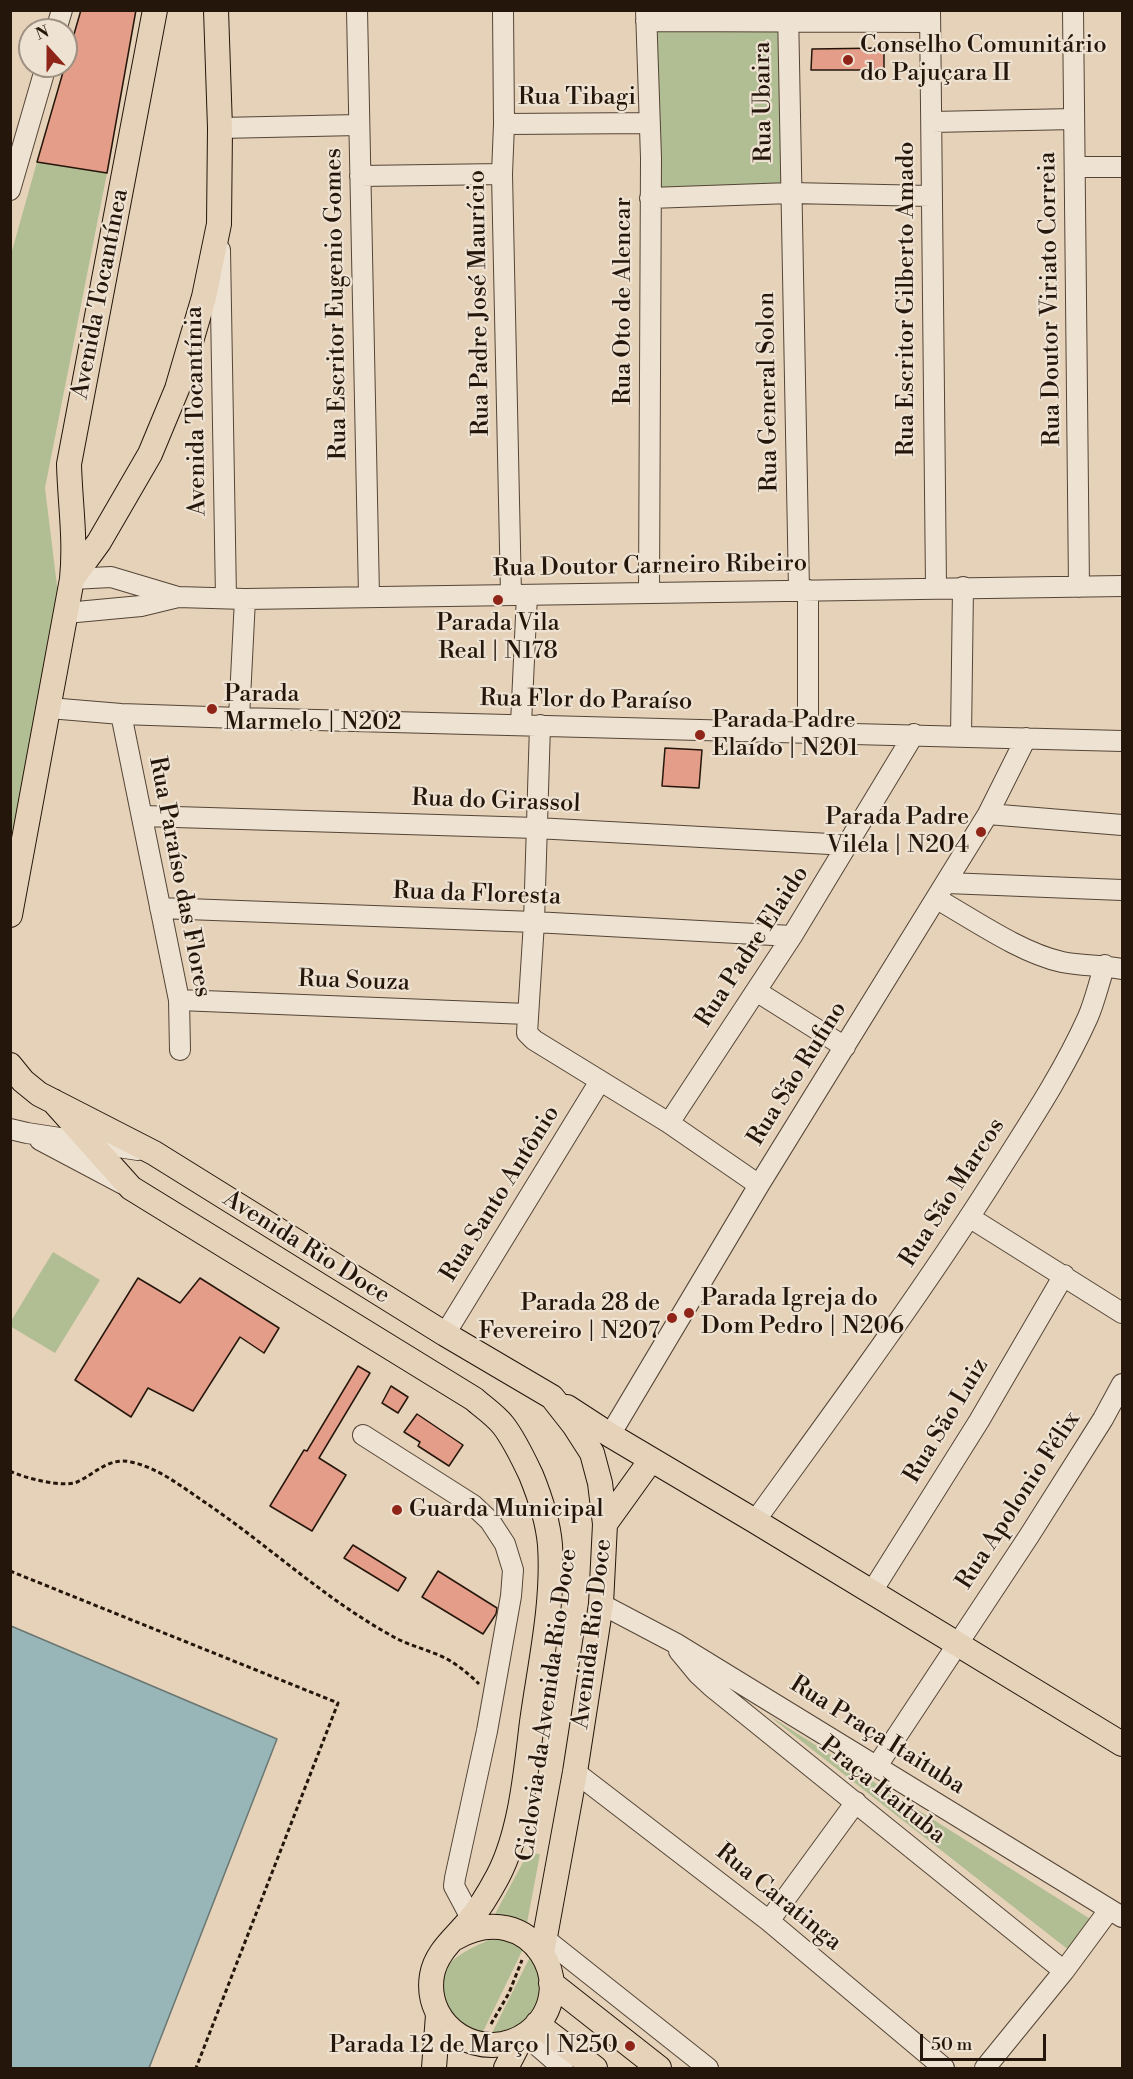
<!DOCTYPE html>
<meta charset="utf-8">
<style>
body{margin:0}
#map{position:relative;width:1133px;height:2079px;overflow:hidden;background:#e5d2b9;font-family:"Libre Bodoni",serif}
canvas{display:block}
.frame{position:absolute;inset:0;border:12px solid #25160b;pointer-events:none}
.north{position:absolute;left:18px;top:18px;width:60px;height:60px;box-sizing:border-box;background:#eee2d2;border:2px solid #9e9082;border-radius:50%;rotate:339deg;font-size:16px;font-weight:700;line-height:24px;text-align:center;color:#25160b}
.north::after{content:'';display:block;margin:auto;width:21px;height:27px;background:#8f2418;clip-path:polygon(50% 0,100% 100%,50% 72%,0 100%)}
.scale{position:absolute;left:920px;top:2034px;width:126px;height:27px;box-sizing:border-box;border:3px solid #25160b;border-top:0;padding-left:8px;font-size:18px;line-height:21px;white-space:nowrap;color:#25160b;-webkit-text-stroke:4px #eee2d2;paint-order:stroke}
</style>
<div id="map">
<canvas width="1133" height="2079"></canvas>
<div class="frame"></div>
<div class="north">N</div>
<div class="scale">50 m</div>
</div>
<script>
const ctx = document.querySelector('canvas').getContext('2d');
ctx.lineJoin = 'round';
function paint(path, color) { ctx.fillStyle = color; ctx.fill(path, 'evenodd'); }
function trace(path, color, width, dash) { ctx.strokeStyle = color; ctx.lineWidth = width; ctx.lineCap = dash ? 'butt' : 'round'; ctx.setLineDash(dash || []); ctx.stroke(path); }
function drawText(font, color, halo, rows, align = 'center') {
  ctx.font = font + ' "Libre Bodoni",serif'; ctx.lineWidth = 4.5; ctx.setLineDash([]); ctx.textBaseline = 'middle'; ctx.strokeStyle = halo; ctx.fillStyle = color; for (const [text, x, y, turn = 0] of rows) {
    ctx.save(); ctx.translate(x, y); ctx.rotate((+turn || 0) * Math.PI / 180); ctx.textAlign = isNaN(turn) ? turn : align; if (halo) ctx.strokeText(text, 0, 0); ctx.fillText(text, 0, 0); ctx.restore();
  }
}
paint(new Path2D(`
 M780 31 781 188 659 196 656 32Z
 M37 162 107 173 45 488 58 594 11 848 10 258Z
 M53 1252 100 1280 55 1353 10 1326 11 1321Z
 M768 1715 1095 1922 1070 1951Z
 M528 1853 540 1854 527 1923 507 1915 494 1916Z
 M489 1940H507L523 1949 479 2040 448 2019C446 2009 440 1989 441 1980 445 1959 471 1948 489 1940Z
 M531 1955 546 1979 538 2015 488 2041Z`), '#b1bd92');
const water = new Path2D(`
 M11 1626 277 1739 149 2068H11Z`);
paint(water, '#98b6b7');
trace(water, '#6a7672', 1.5);
const building = new Path2D(`
 M81 10H136L107 173 37 162Z
 M884 48V70H811L812 49Z
 M665 748 702 750 699 788 662 786Z
 M138 1278 180 1303 200 1278 279 1328 264 1353 240 1337 193 1411 148 1388 131 1417 75 1380Z
 M358 1366 370 1373 319 1458 346 1475 312 1531 270 1506 304 1450 307 1451Z
 M391 1386 408 1397 398 1413 382 1403Z
 M417 1414 463 1445 449 1466 418 1446 420 1442 404 1432Z
 M353 1545 406 1578 398 1591 344 1558Z
 M438 1571 497 1608 496 1614 483 1634 422 1597Z`);
paint(building, '#e39d88');
trace(building, '#25160b', 1.5);
const minor = new Path2D(`
 M357 10 369 596
 M503 10 504 124 502 174 511 594
 M646 10 651 158 649 592
 M788 10 799 590
 M930 10 936 587
 M1073 10 1079 587
 M646 21 930 22
 M56 30 62 10
 M932 122 1074 119
 M504 124 650 123
 M220 128 358 125
 M1076 167H1122
 M360 176 502 174
 M10 190 46 66
 M650 198 791 193 930 196
 M220 250 226 598
 M72 579 111 577 178 597 245 599 1122 586
 M808 590V732
 M66 613 141 606 178 597
 M49 708 121 714 239 718 1122 741
 M121 714 179 1000 180 1050
 M239 718 245 599
 M521 724 527 595
 M540 725 534 922 527 1033 534 1040 669 1123 759 1185
 M961 737 963 587
 M988 814 1122 825
 M143 816 536 828 848 845
 M947 883 1122 890
 M937 899C974 920 1021 953 1062 962 1082 966 1103 965 1122 969
 M160 908 534 922 792 936
 M756 991 845 1047
 M179 1000 527 1014
 M669 1123 792 936 914 734
 M10 1129 27 1133 138 1150
 M40 1140 123 1184
 M969 1217 1122 1313
 M445 1334 600 1081
 M363 1435 473 1505 490 1521 505 1544 513 1570 511 1596 487 1731 455 1878 454 1886 471 1918
 M610 1435 759 1185 988 814 1026 738
 M755 1521C836 1409 918 1298 992 1182 1026 1128 1062 1075 1088 1017 1095 1001 1099 982 1105 965
 M871 1593 979 1421 1064 1275
 M601 1604 675 1643 1122 1917
 M679 1651 698 1674 712 1687 1064 1971
 M877 1766 1029 1536 1103 1419 1122 1384
 M575 1772 769 1921 944 2068
 M769 1921 856 1802
 M544 1938 708 2068
 M525 2035 563 2068
 M985 2068 1064 1971 1109 1910`);
const major = new Path2D(`
 M72 579 99 542 150 454 177 389 204 297 219 224 220 128 216 10
 M10 915 72 579C76 539 70 503 69 464L155 10
 M10 1065 23 1081 39 1094 154 1153 445 1334 552 1397 574 1425 592 1453 600 1483 605 1524 601 1604 575 1772 542 1953
 M53 1101 131 1188 474 1399C483 1407 495 1415 503 1425 514 1439 523 1458 531 1475 540 1497 548 1521 550 1545 554 1603 540 1664 532 1722 526 1771 521 1832 498 1876 490 1891 480 1908 469 1921 455 1938 436 1952 432 1975 423 2029 484 2065 528 2033 585 1990 531 1894 455 1938
 M567 1407 610 1435 755 1521 1122 1744
 M605 1524 651 1460
 M551 1983 659 2068
 M537 2024 595 2068
 M434 2068 438 2015
 M506 2068 522 2037`);
trace(minor, '#554536', 22);
trace(major, '#25160b', 26);
trace(new Path2D(`
 M10 1471C24 1478 63 1488 77 1482 95 1474 108 1457 131 1462 159 1468 182 1487 206 1503 269 1546 325 1599 392 1636 409 1646 430 1650 447 1659 459 1666 469 1674 479 1684
 M10 1571 338 1703 196 2068
 M491 2024 509 1993 522 1960`), '#25160b', 3, [4.5, 3]);
trace(minor, '#eee2d2', 20);
trace(major, '#e5d2b9', 24);
for (const [x, y, r, color] of [
 [848,60,6,"#8f2418"],
 [498,600,6,"#8f2418"],
 [212,709,6,"#8f2418"],
 [700,735,6,"#8f2418"],
 [981,832,6,"#8f2418"],
 [689,1313,6,"#8f2418"],
 [672,1318,6,"#8f2418"],
 [397,1510,6,"#8f2418"],
 [630,2046,6,"#8f2418"]
]) { const dot = new Path2D(); dot.arc(x, y, r, 0, 2 * Math.PI); ctx.fillStyle = color; ctx.fill(dot); trace(dot, '#eee2d2', 2); }
drawText('24px', '#25160b', '#eee2d2', [
 ["Conselho Comunitário",860,46],
 ["do Pajuçara II",860,74],
 ["Parada Vila",498,624,"center"],
 ["Real | N178",498,652,"center"],
 ["Parada",224,695],
 ["Marmelo | N202",224,723],
 ["Parada Padre",712,721],
 ["Elaído | N201",712,749],
 ["Parada Padre",969,818,"right"],
 ["Vilela | N204",969,846,"right"],
 ["Parada Igreja do",701,1299],
 ["Dom Pedro | N206",701,1327],
 ["Parada 28 de",660,1304,"right"],
 ["Fevereiro | N207",660,1332,"right"],
 ["Guarda Municipal",409,1510],
 ["Parada 12 de Março | N250",618,2046,"right"]
], 'left');
drawText('24px', '#25160b', '#eee2d2', [
 ["Rua Tibagi",577,98],
 ["Rua Ubaira",764,102,-91],
 ["Avenida Tocantínea",101,294,-79],
 ["Rua Escritor Gilberto Amado",907,299,-90],
 ["Rua Doutor Viriato Correia",1051,299,-91],
 ["Rua Oto de Alencar",624,301,-90],
 ["Rua Padre José Maurício",480,303,-91],
 ["Rua Escritor Eugenio Gomes",337,304,-91],
 ["Rua General Solon",769,392,-91],
 ["Avenida Tocantínia",197,411,-91],
 ["Rua Doutor Carneiro Ribeiro",650,567,-1],
 ["Rua Flor do Paraíso",586,701,1],
 ["Rua do Girassol",496,802,2],
 ["Rua Paraíso das Flores",179,877,79],
 ["Rua da Floresta",477,895,2],
 ["Rua Padre Elaido",753,947,-57],
 ["Rua Souza",354,982,2],
 ["Rua São Rufino",798,1074,-58],
 ["Rua São Marcos",953,1193,-57],
 ["Rua Santo Antônio",501,1194,-58],
 ["Avenida Rio Doce",306,1248,32],
 ["Rua São Luiz",947,1421,-59],
 ["Rua Apolonio Félix",1019,1501,-57],
 ["Avenida Rio Doce",593,1634,-83],
 ["Ciclovia da Avenida Rio Doce",548,1705,-82],
 ["Rua Praça Itaituba",877,1736,32],
 ["Praça Itaituba",882,1791,39],
 ["Rua Caratinga",778,1898,39]
]);
</script>
